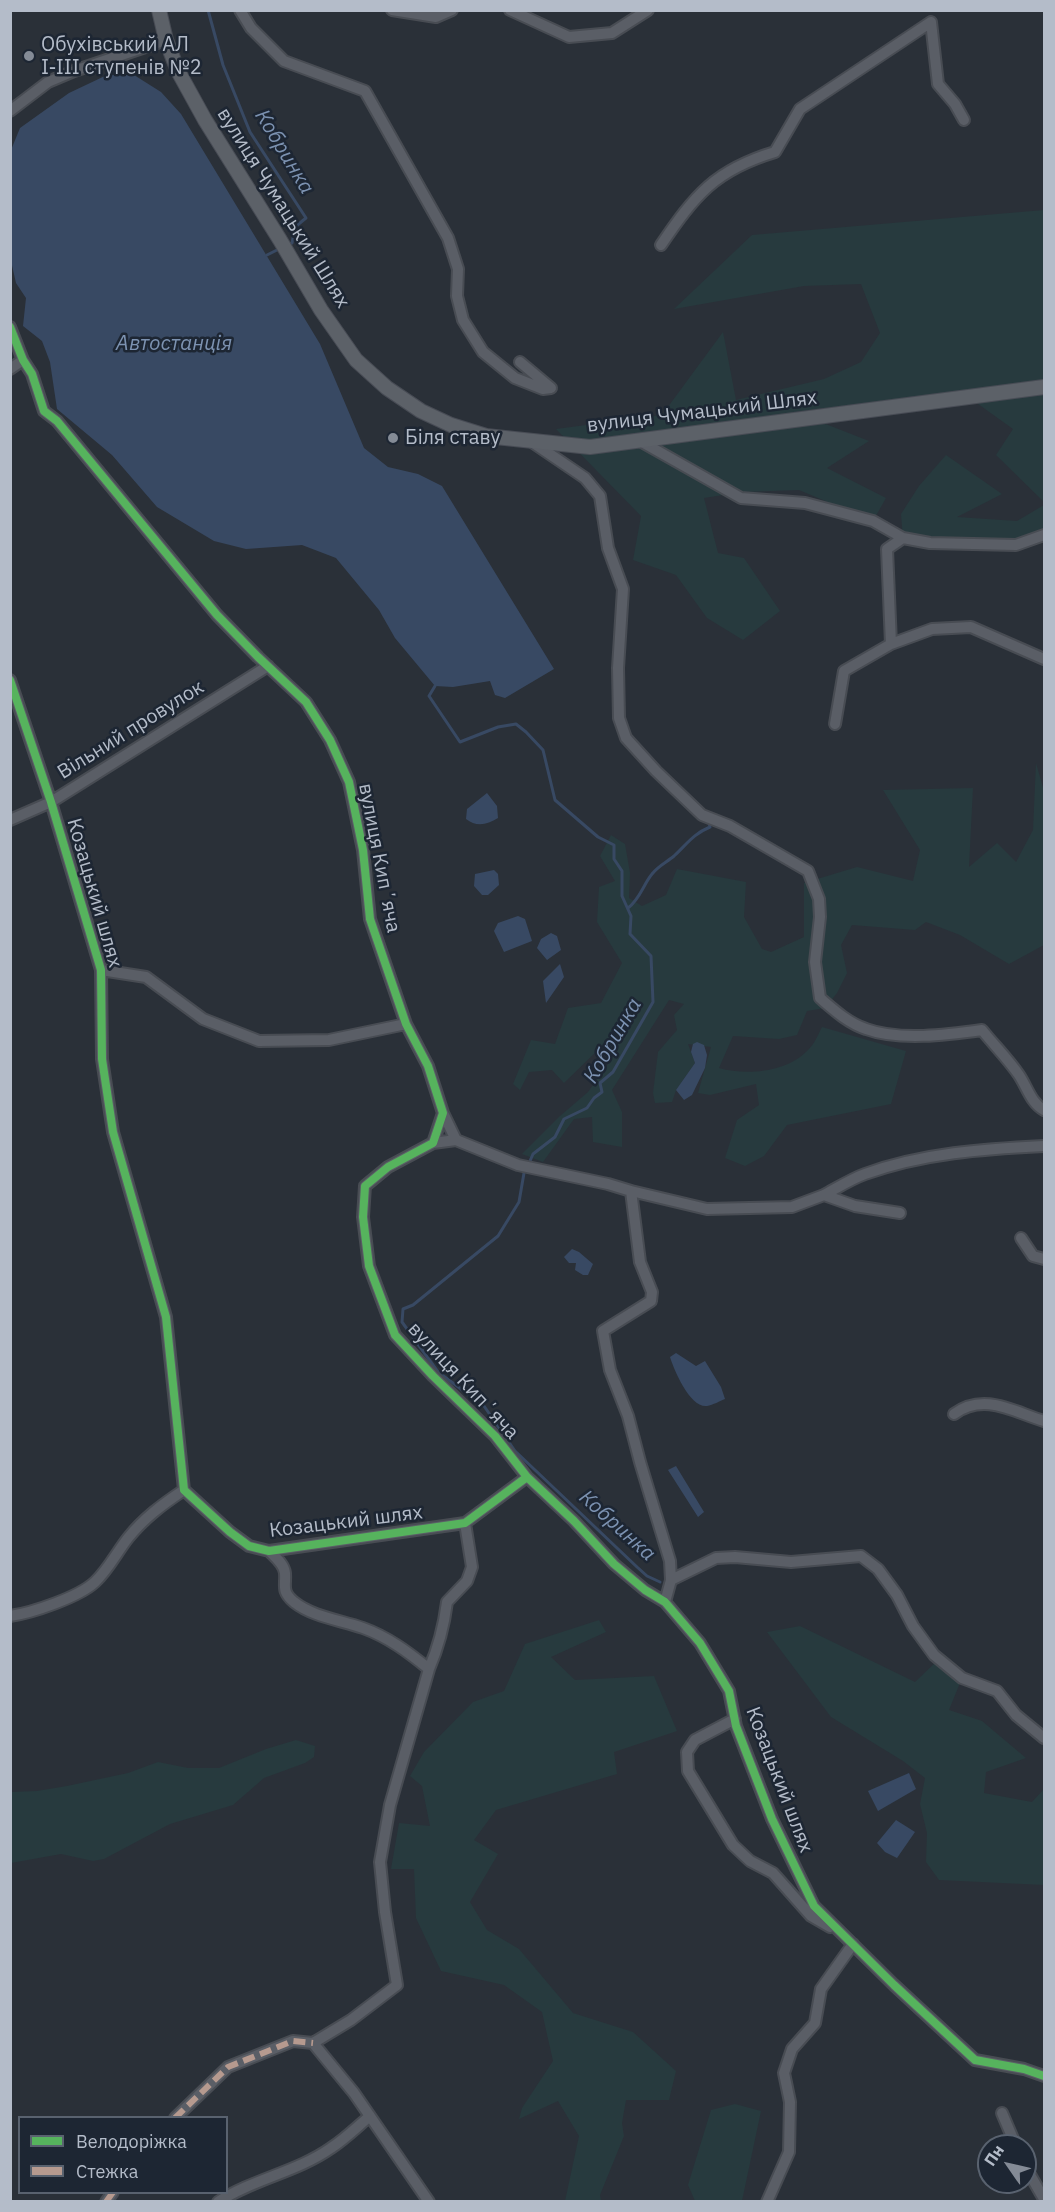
<!DOCTYPE html>
<meta charset="utf-8">
<style>
body{margin:0}
#map{position:relative;width:1055px;height:2212px;overflow:hidden;background:#2a3038;font-family:"IBM Plex Sans",sans-serif}
canvas{display:block}
.frame{position:absolute;inset:0;border:12px solid #b4bcc9;pointer-events:none}
.legend{position:absolute;left:18px;top:2116px;width:210px;height:78px;box-sizing:border-box;background:#1d2633;border:2px solid #59626f;margin:0;padding:8px 10px;list-style:none;font-size:18px;color:#b4bcc9}
.legend li{display:flex;align-items:center;gap:12px;height:30px}
.legend b{width:30px;border:2px solid #59626f}
.north{position:absolute;left:977px;top:2134px;width:60px;height:60px;box-sizing:border-box;background:#1d2633;border:2px solid #59626f;border-radius:50%;rotate:304deg;font-size:16px;font-weight:700;line-height:24px;text-align:center;color:#b4bcc9}
.north::after{content:'';display:block;margin:auto;width:21px;height:27px;background:#848b96;clip-path:polygon(50% 0,100% 100%,50% 72%,0 100%)}
</style>
<div id="map">
<canvas width="1055" height="2212"></canvas>
<div class="frame"></div>
<ul class="legend">
<li><b style="height:8px;background:#56b35d"></b>Велодоріжка</li>
<li><b style="height:8px;background:#b69a8f"></b>Стежка</li>
</ul>
<div class="north">Пн</div>
</div>
<script>
const ctx = document.querySelector('canvas').getContext('2d');
ctx.lineJoin = 'round';
function paint(path, color) { ctx.fillStyle = color; ctx.fill(path, 'evenodd'); }
function trace(path, color, width, dash) { ctx.strokeStyle = color; ctx.lineWidth = width; ctx.lineCap = dash ? 'butt' : 'round'; ctx.setLineDash(dash || []); ctx.stroke(path); }
function drawText(font, color, halo, rows, align = 'center') {
  ctx.font = font + ' "IBM Plex Sans",sans-serif'; ctx.lineWidth = 5; ctx.setLineDash([]); ctx.textBaseline = 'middle'; ctx.strokeStyle = halo; ctx.fillStyle = color; for (const [text, x, y, turn = 0] of rows) {
    ctx.save(); ctx.translate(x, y); ctx.rotate((+turn || 0) * Math.PI / 180); ctx.textAlign = isNaN(turn) ? turn : align; if (halo) ctx.strokeText(text, 0, 0); ctx.fillText(text, 0, 0); ctx.restore();
  }
}
paint(new Path2D(`
 M1044 210V502L996 455 1013 429 960 391 795 412 869 441 827 468 886 498 873 521 799 490 742 492 704 498 718 553 744 558 780 611 743 640 707 618 676 575 633 560 641 516 556 429 662 415 723 332 736 400 824 379 861 362 880 333 861 284 804 286 674 309 752 235Z
 M946 455 1002 494 957 517 1017 521 1044 505V535L1016 545 903 538 901 514 919 486Z
 M1036 763 1044 791V945L1009 964 960 935 926 922 915 930 852 925 841 945 847 973 837 993 825 1008 807 1011 797 1035 779 1039 733 1036 719 1068C746 1076 787 1072 807 1051 814 1045 818 1035 822 1027L906 1051 891 1104 787 1125 764 1156 745 1166 725 1158 737 1120 759 1105 756 1084 710 1095 698 1093 711 1047 688 1044 695 1063 676 1090 672 1102 655 1103 653 1093 658 1052 677 1030 674 1015 684 1004 669 1000 612 1090 622 1112V1147L593 1142 592 1117 574 1119 543 1162 522 1154 560 1116 588 1092 608 1064 602 1046 564 1083 552 1070 529 1072 520 1090 513 1084 531 1040 555 1044 568 1008 601 1003 622 963 597 922 599 887 615 881 600 856 611 835 625 844 630 873 629 898 642 906 666 895 677 869 746 882 744 917 762 949 771 952 804 937V883L857 867 913 881 920 850 883 790 973 788 969 867 997 843 1016 862 1033 830Z
 M599 1620 606 1632 551 1657 575 1680 654 1676 677 1731 614 1752 617 1774 496 1810 474 1840 498 1854 470 1902 487 1930 519 1949 573 2013 633 2032 676 2071 669 2100H626L622 2123 624 2136 600 2195 601 2201H565L579 2136 558 2101 519 2119 522 2108 553 2061 542 2012 504 1985 441 1971 416 1918 414 1869H391L399 1823 430 1826 422 1786 410 1776 424 1752 473 1702 504 1691 525 1644Z
 M800 1626 915 1682 939 1659 962 1678 949 1710 982 1721 1026 1758 986 1772 984 1793 1032 1802 1044 1789V1885L939 1880 926 1862 927 1833 920 1804 925 1778 903 1761 831 1717 767 1632Z
 M296 1740 315 1746 314 1757 305 1763 264 1778 233 1805 170 1824 104 1859 93 1861 61 1854 11 1863V1792L37 1791 67 1786 128 1773 158 1762 188 1768H219L266 1749Z
 M735 2104 761 2111 742 2201H695L688 2185 711 2110Z`), '#273a3e');
paint(new Path2D(`
 M107 75H134L161 92 181 114 320 344 364 448 388 467 418 474 442 486 554 669 505 698 495 695 490 681 453 687 435 686 395 638 379 610 336 558 302 545 246 549 214 541 157 507 112 455 57 409 50 362 42 341 23 326 26 298 16 283 11 261V150L20 128 69 93Z
 M487 793 497 806 498 818C487 825 476 827 466 819L467 809Z
 M494 870 498 874 499 885 488 895H482L474 886 475 874Z
 M518 916 525 919 532 941 504 952 494 931 498 923Z
 M551 933 557 936 561 950 547 960 537 948 541 939Z
 M560 964 564 977 546 1003 543 981Z
 M697 1042 704 1045 707 1055 705 1068 692 1095 684 1100 676 1090 695 1063 691 1052 693 1044Z
 M572 1249 579 1252 593 1264 588 1275H583L575 1270 576 1263H569L564 1257Z
 M676 1353 696 1366 705 1361 721 1387 725 1399C720 1401 713 1405 707 1406 690 1408 674 1370 670 1357Z
 M676 1466 704 1512 698 1517 668 1470Z
 M909 1773 916 1789 878 1811 868 1791Z
 M896 1820 915 1832 897 1858 885 1852 877 1843Z`), '#384963');
trace(new Path2D(`
 M208 10 223 65 250 132 306 218 295 227 292 243 287 245
 M267 255 281 248
 M435 686 429 696 460 742 498 727 516 724 526 732 543 750 555 800 598 837 614 845V859L622 871V896L631 916 630 934 651 956 653 1002 613 1072 600 1083 602 1092 594 1098 587 1108 564 1119 555 1137 533 1154 530 1161
 M628 908C640 899 643 885 652 874 658 866 667 862 674 856 687 844 693 834 710 827L709 823
 M524 1173 519 1202 498 1236 413 1305 403 1309 402 1322 438 1372 484 1406 515 1451 637 1567 647 1576 660 1582`), '#384963', 3);
const minor = new Path2D(`
 M240 10 251 28 284 61 365 91 448 238 458 269 457 296 463 320 483 352 515 378 543 389 551 388 520 362
 M392 10 436 17 452 10
 M510 10 569 37 612 33 648 10
 M10 111 48 82 74 71 166 40
 M661 245C695 195 715 170 775 152L800 109 931 22 938 84 955 104 964 120
 M10 327 23 360 32 374 44 411 57 421 217 615 258 657 306 702 330 740 349 782 363 850 370 919 406 1024 428 1066 443 1113 433 1143 388 1167 365 1186 363 1217 369 1266 395 1335 433 1376 495 1436 527 1477
 M10 369 23 360
 M640 441 741 498 805 503 873 521 903 538 930 543 1016 545 1044 535
 M532 442 585 478 600 496 608 548 623 589 618 668 619 718 626 738 656 771 702 815 730 826 808 871 819 899 820 917 815 962 820 998C834 1010 848 1023 866 1029 899 1041 947 1035 982 1030 994 1045 1008 1059 1019 1075 1027 1087 1031 1103 1044 1110
 M891 644 932 629 971 627 1044 659
 M10 680 51 802 101 970 102 1059 113 1132 166 1317 184 1490 230 1532 249 1546 269 1551 465 1523 527 1477 574 1521 614 1564 645 1590 665 1602 700 1643 729 1691 736 1726 772 1819 814 1906 894 1985 975 2060 1024 2069 1044 2076
 M835 724 844 671 891 644 887 549 903 538
 M10 820 51 802 268 666
 M101 970 146 977 203 1019 259 1041 329 1040 406 1024
 M443 1113 456 1140
 M433 1143 456 1140 518 1165 608 1184 631 1191 640 1262 652 1292 651 1301 603 1331 610 1370 628 1416 640 1462 670 1561 671 1580 665 1602
 M631 1191 707 1209 792 1207 824 1195 855 1206 900 1213
 M824 1195C837 1188 851 1179 865 1174 923 1153 984 1149 1044 1146
 M1021 1238 1033 1256 1044 1259
 M954 1414C984 1392 1014 1412 1044 1421
 M269 1551C275 1557 284 1564 285 1573 286 1586 281 1591 294 1602 313 1617 340 1620 363 1628 388 1637 408 1652 429 1669L390 1805 380 1862 385 1912 397 1985 351 2020 313 2043 354 2093 429 2202
 M671 1580 716 1558 735 1557 791 1562 861 1556 878 1569 897 1595 913 1626 934 1655 962 1678 997 1691 1016 1715 1044 1738
 M10 1616C32 1613 79 1597 95 1582 108 1570 117 1552 128 1538 144 1518 163 1504 184 1490
 M429 1669C439 1646 444 1626 447 1602L467 1581 472 1567 465 1523
 M735 1719 695 1740 687 1752 688 1771 733 1845 750 1861 773 1873 811 1916 830 1927
 M1002 2113 1016 2146
 M175 2118 228 2067 293 2041 313 2043
 M1025 2166 1044 2199
 M106 2202 113 2192
 M218 2202C253 2179 297 2172 331 2148 345 2139 357 2127 370 2116
 M767 2202 789 2152 790 2102 784 2073 792 2049 815 2023 821 1989 853 1944`);
const major = new Path2D(`
 M159 10 166 40 178 71 205 120 280 240 321 310 356 360 387 388 421 411 451 425 486 436 590 447 1044 387`);
trace(minor, '#484c53', 14);
trace(major, '#484c55', 16);
trace(minor, '#5a5e66', 10);
trace(major, '#5c6168', 14);
trace(new Path2D(`
 M175 2118 228 2067 293 2041 313 2043
 M106 2202 113 2192`), '#b69a8f', 6, [12, 6]);
trace(new Path2D(`
 M10 327 23 360 32 374 44 411 57 421 217 615 258 657 306 702 330 740 349 782 363 850 370 919 406 1024 428 1066 443 1113 433 1143 388 1167 365 1186 363 1217 369 1266 395 1335 433 1376 495 1436 527 1477
 M10 680 51 802 101 970 102 1059 113 1132 166 1317 184 1490 230 1532 249 1546 269 1551 465 1523 527 1477 574 1521 614 1564 645 1590 665 1602 700 1643 729 1691 736 1726 772 1819 814 1906 894 1985 975 2060 1024 2069 1044 2076`), '#56b35d', 8);
for (const [x, y, r, color] of [
 [29,56,6,"#848b96"],
 [393,438,6,"#848b96"]
]) { const dot = new Path2D(); dot.arc(x, y, r, 0, 2 * Math.PI); ctx.fillStyle = color; ctx.fill(dot); trace(dot, '#1d2633', 2); }
drawText('20px', '#b4bcc9', '#1d2633', [
 ["Обухівський АЛ",41,45],
 ["І-ІІІ ступенів №2",41,68],
 ["Біля ставу",405,438]
], 'left');
drawText('20px', '#b4bcc9', '#1d2633', [
 ["вулиця Чумацький Шлях",283,208,58],
 ["вулиця Чумацький Шлях",702,412,-7],
 ["Вільний провулок",131,730,-32],
 ["вулиця Кипʼяча",379,858,79],
 ["Козацький шлях",94,893,74],
 ["вулиця Кипʼяча",463,1381,47],
 ["Козацький шлях",346,1522,-7],
 ["Козацький шлях",779,1780,69]
]);
drawText('italic 21px', '#7c92b1', '#1d2633', [
 ["Кобринка",284,152,59],
 ["Автостанція",174,344],
 ["Кобринка",613,1041,-60],
 ["Кобринка",617,1526,42]
]);
</script>
